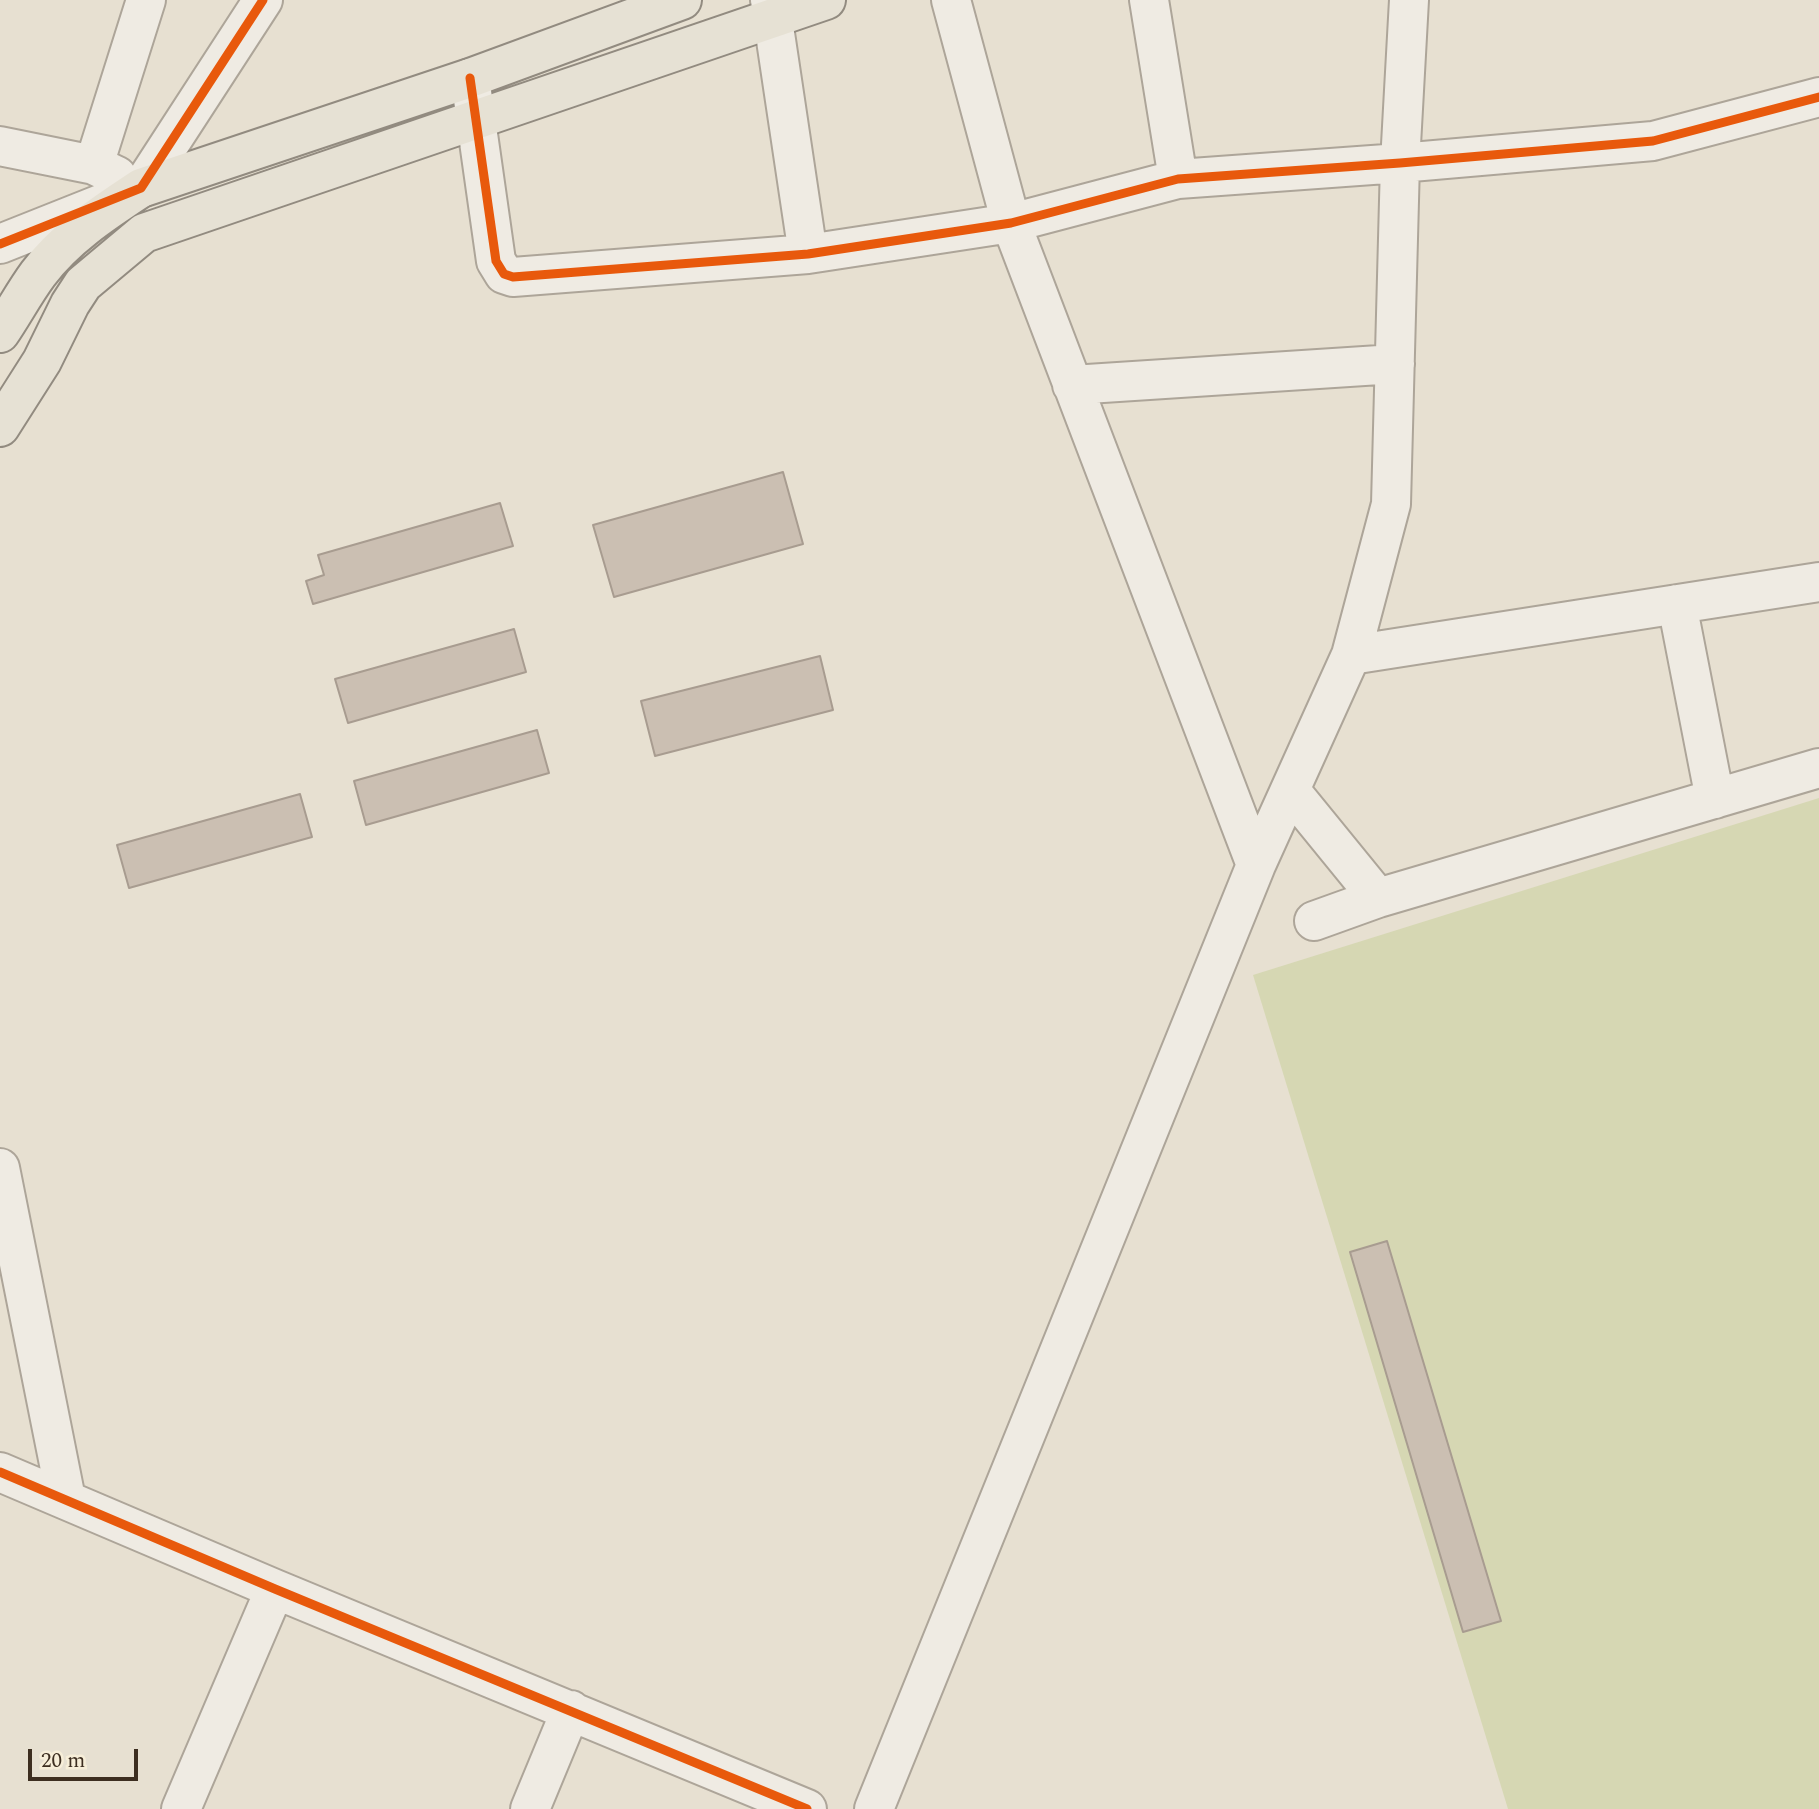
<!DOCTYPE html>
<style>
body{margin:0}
#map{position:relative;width:1819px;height:1809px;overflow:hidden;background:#e7e0d1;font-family:Spectral,serif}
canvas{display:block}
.scale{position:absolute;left:28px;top:1749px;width:110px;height:32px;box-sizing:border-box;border:4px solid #3d2e20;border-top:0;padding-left:9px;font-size:21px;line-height:24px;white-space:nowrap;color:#3d2e20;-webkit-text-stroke:5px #f7eed8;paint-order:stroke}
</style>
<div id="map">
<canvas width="1819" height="1809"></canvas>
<div class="scale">20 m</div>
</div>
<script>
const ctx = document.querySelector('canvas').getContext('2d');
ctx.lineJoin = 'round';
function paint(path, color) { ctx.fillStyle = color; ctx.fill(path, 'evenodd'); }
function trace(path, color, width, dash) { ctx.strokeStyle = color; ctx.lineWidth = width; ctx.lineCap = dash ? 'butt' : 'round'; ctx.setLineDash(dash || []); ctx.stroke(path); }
paint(new Path2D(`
 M1819 798V1809H1508L1253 975Z`), '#d6d7b3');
const building = new Path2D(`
 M783 472 803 544 614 597 593 525Z
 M500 503 513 546 313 604 306 581 324 575 318 555Z
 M514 629 526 672 348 723 335 679Z
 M820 656 833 710 655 756 641 701Z
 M537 730 549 773 366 825 354 781Z
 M300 794 312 837 129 888 117 845Z
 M1387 1241 1501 1621 1463 1632 1350 1252Z`);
paint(building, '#cbbfb2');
trace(building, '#a89c90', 2);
const minor = new Path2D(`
 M770 0 808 254
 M951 0 1011 223 1256 865
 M1149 0 1178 179
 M470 78 496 261 504 274 513 277 808 254 1011 223 1178 179 1400 163 1653 141 1819 97
 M0 146 94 165 117 176
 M94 165 146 0
 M0 244 141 188 263 0
 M1072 385 1395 364
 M1677 604 1715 799
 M1351 655 1819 582
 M1290 790 1378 898
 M1314 921 1378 898 1819 768
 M0 1168 66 1499
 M0 1472 275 1589 807 1809
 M181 1809 275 1589
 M530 1809 571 1710
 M874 1809 1256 865 1351 655 1391 504 1400 163 1409 0`);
const major = new Path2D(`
 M0 333C13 314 24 293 38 274 65 238 103 213 141 188L470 78 682 0
 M0 427 42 361 70 304 83 284 144 233 826 0`);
trace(minor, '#ada599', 42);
trace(major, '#928b80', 42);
trace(minor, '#efebe3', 38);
trace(major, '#e6e1d4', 38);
trace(new Path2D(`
 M470 78 496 261 504 274 513 277 808 254 1011 223 1178 179 1400 163 1653 141 1819 97
 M0 244 141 188 263 0
 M0 1472 275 1589 807 1809`), '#e8590c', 9);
</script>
